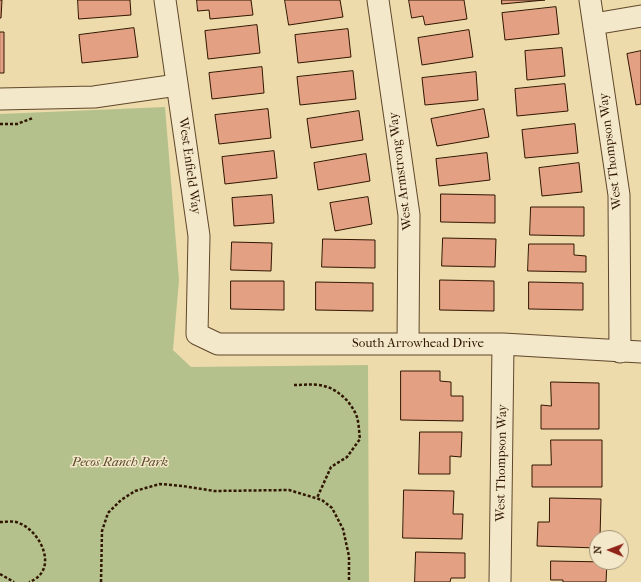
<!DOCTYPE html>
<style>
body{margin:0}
#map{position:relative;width:641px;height:582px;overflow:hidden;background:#eddbac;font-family:"IM FELL French Canon",serif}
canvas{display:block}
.north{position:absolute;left:589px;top:530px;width:40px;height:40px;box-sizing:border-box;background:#f3e8c9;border:1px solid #a59479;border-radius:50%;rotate:271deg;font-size:11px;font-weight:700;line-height:16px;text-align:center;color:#311600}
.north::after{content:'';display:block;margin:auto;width:14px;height:18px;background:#8f2418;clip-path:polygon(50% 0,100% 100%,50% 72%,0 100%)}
</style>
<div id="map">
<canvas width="641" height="582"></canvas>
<div class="north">N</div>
</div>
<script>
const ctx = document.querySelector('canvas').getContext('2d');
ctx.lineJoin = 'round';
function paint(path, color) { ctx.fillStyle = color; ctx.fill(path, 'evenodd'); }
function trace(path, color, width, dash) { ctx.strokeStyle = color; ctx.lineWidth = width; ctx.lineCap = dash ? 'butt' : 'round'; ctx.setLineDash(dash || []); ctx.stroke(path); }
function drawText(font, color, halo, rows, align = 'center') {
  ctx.font = font + ' "IM FELL French Canon",serif'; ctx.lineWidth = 3; ctx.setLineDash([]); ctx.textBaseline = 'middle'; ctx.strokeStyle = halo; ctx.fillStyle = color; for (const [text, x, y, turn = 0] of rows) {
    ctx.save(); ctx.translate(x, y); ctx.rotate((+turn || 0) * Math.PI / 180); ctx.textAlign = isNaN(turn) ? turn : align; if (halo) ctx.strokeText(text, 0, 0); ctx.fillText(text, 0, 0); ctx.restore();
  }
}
paint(new Path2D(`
 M165 107 179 280 173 350 191 367 368 365 369 582H0V114Z`), '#b5c18c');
const building = new Path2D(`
 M0 0H2L1 18H0Z
 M78 0H130L131 15 79 19Z
 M197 0H251L253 15 210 19 209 10 198 11Z
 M285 0H340L343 17 289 25Z
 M409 0H464L467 19 425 25 423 16 412 18Z
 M502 0H545L502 4Z
 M556 7 559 34 505 40 502 13Z
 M257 25 260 53 208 59 205 31Z
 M134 28 138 57 82 63 79 35Z
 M348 29 351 57 298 63 295 35Z
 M469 30 473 57 422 65 418 38Z
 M0 32H4V73H0Z
 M562 48 565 76 527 80 525 51Z
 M641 51V104L636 105 627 54Z
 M262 67 264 93 212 99 209 73Z
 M353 71 356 99 300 105 297 77Z
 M476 72 478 100 425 105 422 78Z
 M565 84 568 111 517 116 515 89Z
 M268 109 271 138 219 144 215 115Z
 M484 109 489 137 437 146 431 119Z
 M359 111 363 140 311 148 307 119Z
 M575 124 578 153 525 158 522 130Z
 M274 151 277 178 225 184 222 157Z
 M487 153 490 180 439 186 436 159Z
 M366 154 370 181 318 190 314 163Z
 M579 163 582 192 542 196 539 168Z
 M441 194 495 195V223L441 222Z
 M272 195 274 223 234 226 232 198Z
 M368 197 372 224 335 231 330 203Z
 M531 207H584V236L530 235Z
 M443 238 496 239 495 267 442 266Z
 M323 239 375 240V268L322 267Z
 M232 242 272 243 271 271 231 270Z
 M529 244H574V255L586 256V272L528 271Z
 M440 280 494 281V311L440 310Z
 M231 281H284V310L231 309Z
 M316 282 373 283V311L316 310Z
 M529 282 583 283V310L529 309Z
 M401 371H440V381L451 382V396H463V421L401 420Z
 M551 382 599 383V429H541V405L551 406Z
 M420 432H462L461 457 450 456V474H419Z
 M551 440H602V487H532V465H551Z
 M404 490 454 491 453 514H463L462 539 403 538Z
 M550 498 601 499 600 538H597V548L537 546 538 522H549Z
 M416 552 465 553V578H451L450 582H415Z
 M551 561 607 562 606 582H563V580H551Z`);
paint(building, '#e3a083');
trace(building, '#311600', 1);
const minor = new Path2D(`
 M165 0 199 236 197 334 218 344H503L641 352
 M378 0 409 215 408 344
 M590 0 619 195 620 352
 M594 24 641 16
 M0 99 94 97 177 85
 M500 582 503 344`);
trace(minor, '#60472b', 23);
trace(new Path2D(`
 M0 124H17L33 118
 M294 385C302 385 310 384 319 385 336 387 351 401 357 417 359 424 359 432 360 439L347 457 331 467 317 498
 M0 522C5 522 11 521 16 522 41 529 60 571 29 582
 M0 574 14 582
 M101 582 102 531 108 513 121 500 135 491 160 484 183 486 214 491 289 490 322 500 332 508 343 529 349 556V582`), '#311600', 2.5, [3, 2]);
trace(minor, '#f3e8c9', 21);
drawText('13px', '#311600', '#f3e8c9', [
 ["West Thompson Way",611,151,-97],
 ["West Enfield Way",189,166,82],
 ["West Armstrong Way",401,171,-97],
 ["South Arrowhead Drive",418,344],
 ["West Thompson Way",502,463,-89]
]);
drawText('italic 13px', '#59492a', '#f3e8c9', [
 ["Pecos Ranch Park",120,463]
]);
</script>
